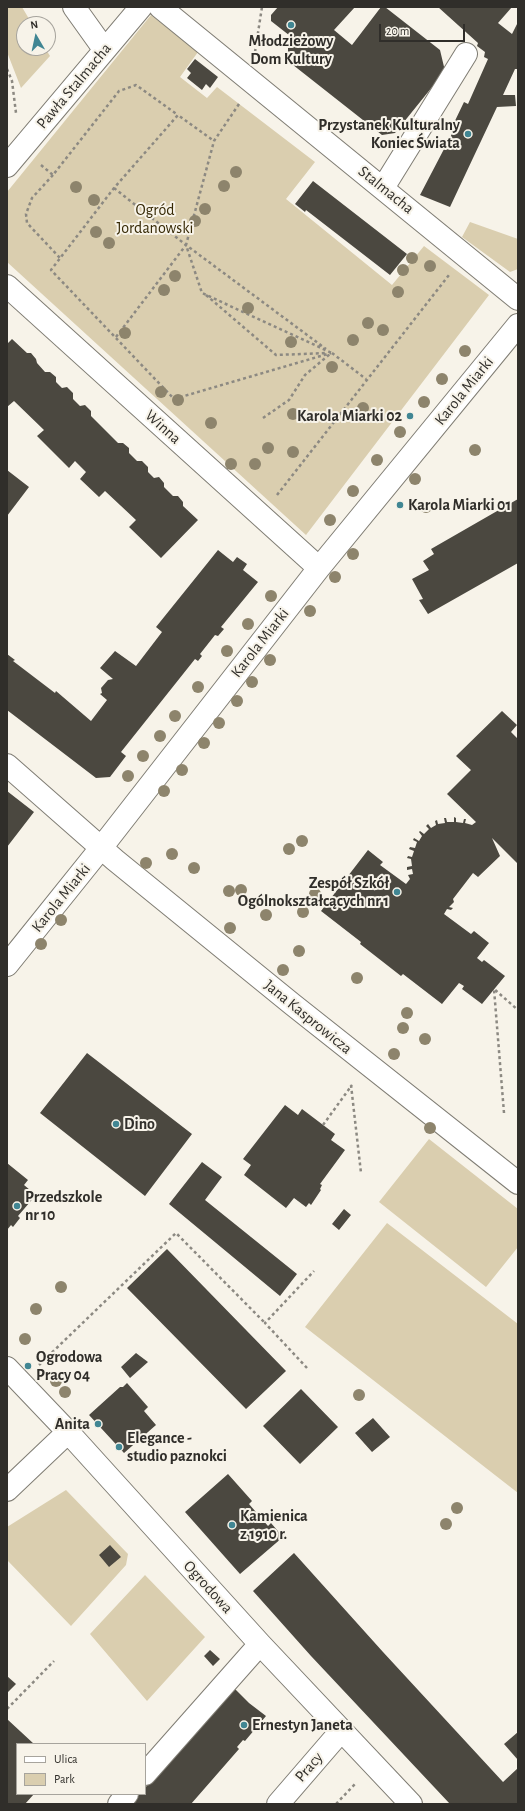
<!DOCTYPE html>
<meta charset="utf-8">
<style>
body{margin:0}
#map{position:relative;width:525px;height:1811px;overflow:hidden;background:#f7f3e9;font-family:"Alegreya Sans",sans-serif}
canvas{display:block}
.frame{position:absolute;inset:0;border:8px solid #302e2a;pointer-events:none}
.legend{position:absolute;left:16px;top:1743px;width:130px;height:52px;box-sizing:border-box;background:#f7f3e9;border:1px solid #a7a49d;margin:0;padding:5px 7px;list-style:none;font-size:12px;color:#302e2a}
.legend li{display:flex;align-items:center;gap:8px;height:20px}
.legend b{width:20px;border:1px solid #a7a49d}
.north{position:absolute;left:16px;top:16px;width:40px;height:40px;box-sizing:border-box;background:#f7f3e9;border:1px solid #a7a49d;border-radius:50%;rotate:351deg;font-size:11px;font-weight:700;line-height:16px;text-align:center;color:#302e2a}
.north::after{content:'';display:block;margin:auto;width:14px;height:18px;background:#418693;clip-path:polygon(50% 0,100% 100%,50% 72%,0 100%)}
.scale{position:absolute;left:379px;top:24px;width:86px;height:18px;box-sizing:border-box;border:2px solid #302e2a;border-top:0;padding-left:5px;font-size:12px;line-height:14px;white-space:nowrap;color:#302e2a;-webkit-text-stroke:3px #f7f3e9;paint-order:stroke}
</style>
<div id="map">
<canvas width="525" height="1811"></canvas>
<div class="frame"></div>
<ul class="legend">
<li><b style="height:5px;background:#fff"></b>Ulica</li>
<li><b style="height:11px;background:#daceaf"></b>Park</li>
</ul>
<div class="north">N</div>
<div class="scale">20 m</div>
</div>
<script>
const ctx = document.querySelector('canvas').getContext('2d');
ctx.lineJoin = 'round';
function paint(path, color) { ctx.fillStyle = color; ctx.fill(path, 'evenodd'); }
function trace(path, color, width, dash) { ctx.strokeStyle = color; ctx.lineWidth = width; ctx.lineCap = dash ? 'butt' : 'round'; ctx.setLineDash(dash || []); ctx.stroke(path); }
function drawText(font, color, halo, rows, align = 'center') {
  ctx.font = font + ' "Alegreya Sans",sans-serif'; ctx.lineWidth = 4; ctx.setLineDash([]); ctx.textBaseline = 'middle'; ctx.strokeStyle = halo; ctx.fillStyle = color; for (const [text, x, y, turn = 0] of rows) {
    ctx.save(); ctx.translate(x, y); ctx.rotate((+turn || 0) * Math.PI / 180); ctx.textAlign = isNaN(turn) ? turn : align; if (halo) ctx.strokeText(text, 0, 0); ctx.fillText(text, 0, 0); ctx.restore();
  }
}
paint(new Path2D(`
 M7 7H22L32 24H24V48H45L50 56 21 88 7 52Z
 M151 15 198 52 180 77 207 98 217 87 315 162 286 199 392 285 424 246 489 295 306 535 7 262V192Z
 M470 222 518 239V269L510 272 462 237Z
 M429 1139 518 1209V1247L486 1287 379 1202Z
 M387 1223 518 1324V1493L305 1327Z
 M66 1490 128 1554 126 1565 71 1626 7 1560V1527Z
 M145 1575 205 1637 147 1701 90 1634Z`), '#daceaf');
paint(new Path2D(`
 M278 7H355L334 30 352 45 381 7H385L440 50 445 71 395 133 382 135 288 61V47L294 39 271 21V15Z
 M438 7H512L498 23 512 34 518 22V69H515L503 95H515L516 106 497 107 450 207 420 195 455 128 452 127 464 102 468 104 488 59 484 57 485 52 477 46 478 43Z
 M195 59 218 77 210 88 206 84 202 90 187 78 191 73 187 69Z
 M313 181 407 254 390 275 306 210 305 212 295 204Z
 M12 339 27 353H31L36 359 37 363 45 372H50L56 377V382L62 388 67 387 73 393V399L80 406 85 405 91 411V416L118 443H123L129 448V453L137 461H142L148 467V472L154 478 159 477 164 483V487L173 496H178L183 502V506L198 520 161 558 129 527 136 520 105 491 99 497 80 479 86 472 75 461 69 468 37 436 44 430 14 401 7 407V344Z
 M7 470 29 487 7 516Z
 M518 499V563L428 614 419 600 423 599 412 579 429 570 423 561 434 554 431 549Z
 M218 550 233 562 237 557 247 564 243 570 258 582 221 627 224 629 218 636 215 635 200 654 202 656 198 661 195 659 121 752 126 756 110 777 96 778 7 710V654L15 660 13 661 55 693 56 691 91 721 107 700 100 694 102 693 101 688 108 680 113 679 100 668 115 651 136 666 162 632 156 627Z
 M502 711 517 725 511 732 518 739V864L492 838 500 856 478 877 473 873 453 899 454 902 449 907 453 908 451 910 447 909 444 914 471 934 474 931 489 943 477 958 482 962 484 960 505 976 482 1004 462 989 464 986 459 983 442 1004 403 974 401 976 360 944 361 942 321 911 368 850 383 862 380 865 406 884 410 879 408 875 413 874 412 869 407 870V867L412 866 411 859 407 858 408 856 412 857 414 851 409 849 410 847 415 848 417 842 413 840 414 838 419 841 422 836 419 832 420 831 424 834 429 829 426 826 428 824 431 828 436 825 435 821 437 820 438 824 445 823 444 818H446L447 822H454V817L456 818V822L463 823 464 819H466L465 823 472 825 476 822 447 794 471 770 456 756Z
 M7 791 34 812 7 847Z
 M87 1053 192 1134 145 1196 40 1113Z
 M285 1105 298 1115 302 1109 335 1134 331 1140 345 1150 320 1184 322 1185 320 1189 321 1190 311 1205 309 1203 306 1207 294 1198 286 1208 244 1175 251 1165 243 1159Z
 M202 1162 222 1177 205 1200 297 1274 280 1296 169 1204Z
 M7 1163 28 1180 24 1185 36 1195 18 1216 20 1218 13 1227 11 1225 7 1230Z
 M344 1209 351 1215 339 1230 332 1224Z
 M167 1249 286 1371 246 1409 127 1288Z
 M136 1353 148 1362 130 1378 121 1367Z
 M127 1383 148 1407 144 1411 156 1425 124 1453 89 1415 120 1387H123Z
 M301 1389 338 1427 300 1464 263 1426Z
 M373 1418 390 1437 372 1452 355 1433Z
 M228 1474 252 1501 249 1504 268 1526 271 1523 283 1537 240 1574 185 1512Z
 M110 1545 121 1557 109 1567 99 1555Z
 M294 1553 383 1652 503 1782 518 1768V1804H450L311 1656 253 1591Z
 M210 1650 220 1659 213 1666 204 1656Z
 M7 1676 16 1684 7 1693Z
 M233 1687 249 1703 266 1716 245 1741 243 1740 237 1747 239 1749 191 1804H131L140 1794H145V1788Z
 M7 1719 34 1744H17V1794H34L25 1804H7Z
 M518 1732V1760L504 1744Z`), '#4b4840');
const minor = new Path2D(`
 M74 7 104 49
 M160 7 518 299
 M7 166 141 7
 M383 188 466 54
 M7 286 319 568
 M7 765 115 860 292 1004 518 1183
 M7 965 101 848 319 568 518 325
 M7 1368 68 1432 260 1644 411 1804
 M7 1490 68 1432
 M145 1774 260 1644
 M119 1804 127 1794
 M278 1804 341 1731`);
trace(minor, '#7f7c73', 24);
trace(new Path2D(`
 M255 52 262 7
 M7 69 12 81 16 113
 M239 104 214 141 186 245 202 293 332 353
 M41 165 53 175 119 91 136 85 178 115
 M53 175 32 198 26 214 27 223 60 258
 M114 188 186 245 326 349
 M206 295 276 355 327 353
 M116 337 186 245
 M332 353 366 379
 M174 399 331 353
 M176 401 51 270 114 188 178 115 214 141
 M263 418 289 400 305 375 330 354
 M277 495 449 275
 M351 1085 361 1173
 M504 1113 494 989 518 1010
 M323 1125 352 1085
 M39 1365 176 1233 265 1323
 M307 1368 265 1323 314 1271
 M7 1709 54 1661
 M336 1804 356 1783`), '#8c8982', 2.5, [3, 3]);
trace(minor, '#fff', 22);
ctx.fillStyle = '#8d846c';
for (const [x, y] of [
 [236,172],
 [224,186],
 [76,187],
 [94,200],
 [205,209],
 [195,221],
 [96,232],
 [109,243],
 [412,258],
 [430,266],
 [403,270],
 [175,276],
 [164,290],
 [398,292],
 [248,308],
 [368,323],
 [383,330],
 [125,333],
 [353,340],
 [291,342],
 [465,351],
 [332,367],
 [442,379],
 [161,392],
 [178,400],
 [424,402],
 [363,408],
 [293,414],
 [211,423],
 [400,432],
 [268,448],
 [475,450],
 [293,452],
 [377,460],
 [231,464],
 [255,464],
 [415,479],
 [353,491],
 [426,507],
 [330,520],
 [353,554],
 [335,577],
 [271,596],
 [310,611],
 [248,624],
 [227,651],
 [270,660],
 [252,682],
 [198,687],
 [237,701],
 [175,716],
 [219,723],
 [160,736],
 [204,743],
 [143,756],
 [182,770],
 [128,776],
 [164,791],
 [302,841],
 [289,849],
 [172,854],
 [146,863],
 [194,868],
 [241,890],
 [229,891],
 [315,894],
 [303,912],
 [266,915],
 [61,920],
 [230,928],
 [41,944],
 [299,951],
 [283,970],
 [357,978],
 [407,1013],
 [403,1028],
 [425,1039],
 [394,1054],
 [430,1128],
 [61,1287],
 [36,1309],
 [25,1339],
 [56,1381],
 [65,1392],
 [359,1395],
 [457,1508],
 [446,1524]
]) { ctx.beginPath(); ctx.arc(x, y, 6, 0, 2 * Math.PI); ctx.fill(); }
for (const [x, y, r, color] of [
 [291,25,4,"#418693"],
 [468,134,4,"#418693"],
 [410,416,4,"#418693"],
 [400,505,4,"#418693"],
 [397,892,4,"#418693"],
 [116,1124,4,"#418693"],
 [17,1206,4,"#418693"],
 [28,1366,4,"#418693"],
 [98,1424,4,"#418693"],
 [119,1447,4,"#418693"],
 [232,1525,4,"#418693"],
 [244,1725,4,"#418693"]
]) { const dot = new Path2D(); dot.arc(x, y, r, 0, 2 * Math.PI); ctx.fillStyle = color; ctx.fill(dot); trace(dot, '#f7f3e9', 1.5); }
drawText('bold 16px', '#302e2a', '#f7f3e9', [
 ["Młodzieżowy",291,41,"center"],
 ["Dom Kultury",291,59,"center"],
 ["Przystanek Kulturalny",460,125,"right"],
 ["Koniec Świata",460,143,"right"],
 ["Karola Miarki 02",402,416,"right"],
 ["Karola Miarki 01",408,505],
 ["Zespół Szkół",389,883,"right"],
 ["Ogólnokształcących nr 1",389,901,"right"],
 ["Dino",124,1124],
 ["Przedszkole",25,1197],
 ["nr 10",25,1215],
 ["Ogrodowa",36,1357],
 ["Pracy 04",36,1375],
 ["Anita",90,1424,"right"],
 ["Elegance -",127,1438],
 ["studio paznokci",127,1456],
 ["Kamienica",240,1516],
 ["z 1910 r.",240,1534],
 ["Ernestyn Janeta",252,1725]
], 'left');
drawText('16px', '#302e2a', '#f7f3e9', [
 ["Pawła Stalmacha",74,86,-50],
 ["Stalmacha",386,190,39],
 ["Karola Miarki",464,391,-51],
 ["Winna",163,427,42],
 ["Karola Miarki",260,643,-52],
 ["Karola Miarki",61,898,-51],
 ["Jana Kasprowicza",308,1017,39],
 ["Ogrodowa",208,1587,48],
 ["Pracy",309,1767,-49]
]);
drawText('16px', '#362905', '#f7f3e9', [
 ["Ogród",155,210],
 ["Jordanowski",155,228]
]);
</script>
